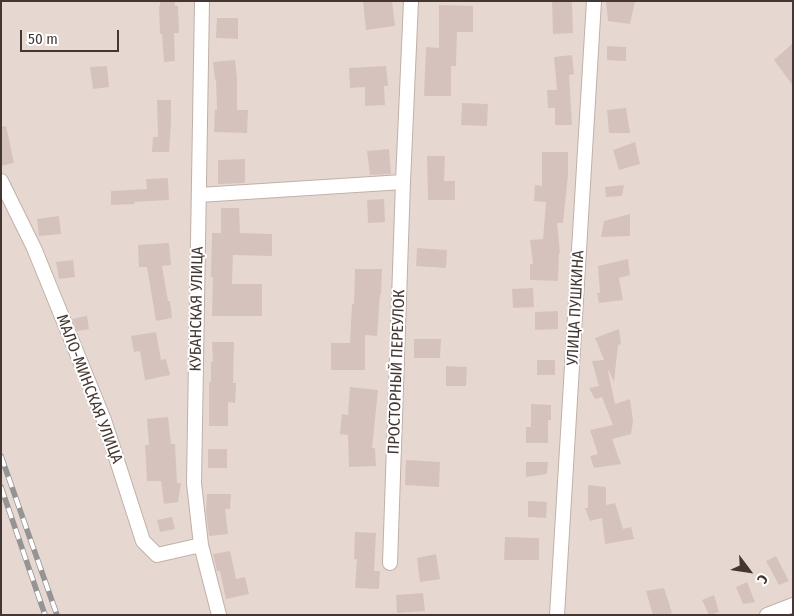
<!DOCTYPE html>
<meta charset="utf-8">
<style>
body{margin:0}
#map{position:relative;width:794px;height:616px;overflow:hidden;background:#f2e8e3;font-family:"Fira Sans Condensed",sans-serif}
canvas{display:block}
.frame{position:absolute;inset:0;border:2px solid #443733;pointer-events:none}
.north{position:absolute;left:724px;top:546px;width:50px;height:50px;-webkit-text-stroke:4px #fff;paint-order:stroke;rotate:121deg;font-size:14px;font-weight:700;line-height:20px;text-align:center;color:#443733}
.north::after{content:'';display:block;margin:auto;width:18px;height:22px;background:#443733;clip-path:polygon(50% 0,100% 100%,50% 72%,0 100%)}
.scale{position:absolute;left:20px;top:30px;width:99px;height:22px;box-sizing:border-box;border:2px solid #443733;border-top:0;padding-left:6px;font-size:15px;line-height:18px;white-space:nowrap;color:#443733;-webkit-text-stroke:4px #fff;paint-order:stroke}
</style>
<div id="map">
<canvas width="794" height="616"></canvas>
<div class="frame"></div>
<div class="north">С</div>
<div class="scale">50 m</div>
</div>
<script>
const ctx = document.querySelector('canvas').getContext('2d');
ctx.lineJoin = 'round';
function paint(path, color) { ctx.fillStyle = color; ctx.fill(path, 'evenodd'); }
function trace(path, color, width, dash) { ctx.strokeStyle = color; ctx.lineWidth = width; ctx.lineCap = dash ? 'butt' : 'round'; ctx.setLineDash(dash || []); ctx.stroke(path); }
function drawText(font, color, halo, rows, align = 'center') {
  ctx.font = font + ' "Fira Sans Condensed",sans-serif'; ctx.lineWidth = 4; ctx.setLineDash([]); ctx.textBaseline = 'middle'; ctx.strokeStyle = halo; ctx.fillStyle = color; for (const [text, x, y, turn = 0] of rows) {
    ctx.save(); ctx.translate(x, y); ctx.rotate((+turn || 0) * Math.PI / 180); ctx.textAlign = isNaN(turn) ? turn : align; if (halo) ctx.strokeText(text, 0, 0); ctx.fillText(text, 0, 0); ctx.restore();
  }
}
paint(new Path2D(`
 M1 1H793V615H1Z`), '#e6d8d1');
paint(new Path2D(`
 M160 1H175V6H178L179 33H174L175 61 164 62 162 34H160L159 7 160 6Z
 M363 1H392L395 26 366 30Z
 M552 1H572L573 33 553 34Z
 M606 1H635L630 24 608 21Z
 M439 5 473 6V32H457L456 66H451V96H424L426 47 439 48Z
 M217 18H238V39L216 38Z
 M793 43V86L774 60Z
 M607 46 626 47V61L607 60Z
 M572 55 574 74 569 75 572 125H555V108H548L547 90H557L554 57Z
 M235 60 237 78V110H248L247 133 214 132 215 109 217 110 216 80H215L213 62Z
 M107 66 109 87 93 89 90 67Z
 M386 66 388 86H384L385 105 365 106V87L350 88 349 68Z
 M157 100H171V122L169 152H152L153 137H158Z
 M462 103 488 104 487 126 461 125Z
 M626 108 630 133H609L607 110Z
 M6 126 14 163 1 166V127Z
 M635 142 640 164 619 170 613 150Z
 M389 149 391 174 370 175 367 151Z
 M542 152H568V175L563 223H557L560 253H559L558 281 530 280V264H533L530 240 543 239 546 202 534 201 535 185 542 186Z
 M427 156H445L444 181H455V200H428Z
 M245 159V183L218 184V160Z
 M168 178 169 200 134 202 135 204 111 205V191L147 189 146 179Z
 M624 185 622 196 606 197 605 187Z
 M384 199 385 222 368 223 367 200Z
 M221 208H239L240 233 272 234V256L233 255 232 284H262V316H212L213 277H211L212 233H221Z
 M630 214V236L601 237 604 221Z
 M59 216 61 234 39 236 37 219Z
 M169 243 171 265 162 266 168 301H170L172 318 156 321 147 267H139L138 245Z
 M417 248 447 250 446 268 416 266Z
 M628 259 630 275 619 278 623 300 599 303 597 293H600L598 266Z
 M73 260 75 277 59 279 56 262Z
 M355 269H382L381 294H380L377 336 365 335V370H331V343H350L352 304H354Z
 M533 288 534 307 513 308 512 289Z
 M558 311V329L535 330V312Z
 M87 316 89 329 77 331 72 319Z
 M619 329 621 344 618 345 614 382 609 371H608L615 404 630 399 633 421 631 434 612 439 621 464 594 468 590 456 598 454 590 430 613 425 602 397 595 399 589 388 599 386 592 361 604 360 595 338Z
 M156 332 161 360 166 359 170 375 145 380 140 351 134 352 131 336Z
 M414 339H441L440 358H414Z
 M212 342H234L233 383H236L235 403 228 402V426H209V382H211V362H213Z
 M537 360H555V375H537Z
 M446 366 467 367 466 386H446Z
 M350 387 378 390 372 448H375L376 466 349 467 348 435 340 434 342 414 348 415Z
 M531 404 551 405V420H548V443H526V427H531Z
 M168 417 171 444H175L177 483H181L178 502 164 504 161 481H147L145 445H149L147 419Z
 M208 449H227V468H208Z
 M406 460 440 462 439 487 405 485Z
 M526 462H548L547 474 526 477Z
 M588 485 606 487V505L615 503 623 529 631 527 634 539 605 544 602 518 590 521 585 508H588Z
 M207 494H231L230 509H225L228 534 209 536 206 511Z
 M528 501 547 502 546 518 528 517Z
 M172 517 175 529 160 532 157 520Z
 M355 532 376 533 374 571H380L379 589 355 588 357 559H354Z
 M505 537 539 538V560H504Z
 M230 551 236 579 245 577 249 594 226 599 220 571H217L213 554Z
 M436 554 440 579 420 582 417 558Z
 M776 556 789 581 779 585 766 561Z
 M747 582 755 602 743 604 736 587Z
 M664 588 672 613 666 615H653L646 591Z
 M423 593 425 611 397 613 396 595Z
 M714 595 719 612 709 615 702 600Z`), '#d6c2bc');
const minor = new Path2D(`
 M202 1 194 483 201 545 219 615
 M1 181 34 248 104 420 143 541 157 555 201 545
 M199 195 403 182
 M390 563 403 182 411 1
 M557 615 594 1
 M767 615 793 605`);
trace(minor, '#c0b0a9', 16);
trace(minor, '#fff', 14);
const rail = new Path2D(`
 M1 456 57 615
 M1 487 45 615`);
trace(rail, '#949494', 5.5);
trace(rail, '#fff', 4, [11]);
drawText('16px', '#443733', '#fff', [
 ["УЛИЦА ПУШКИНА",576,308,-87],
 ["КУБАНСКАЯ УЛИЦА",197,309,-89],
 ["ПРОСТОРНЫЙ ПЕРЕУЛОК",397,372,-88],
 ["МАЛО-МИНСКАЯ УЛИЦА",89,389,69]
]);
</script>
